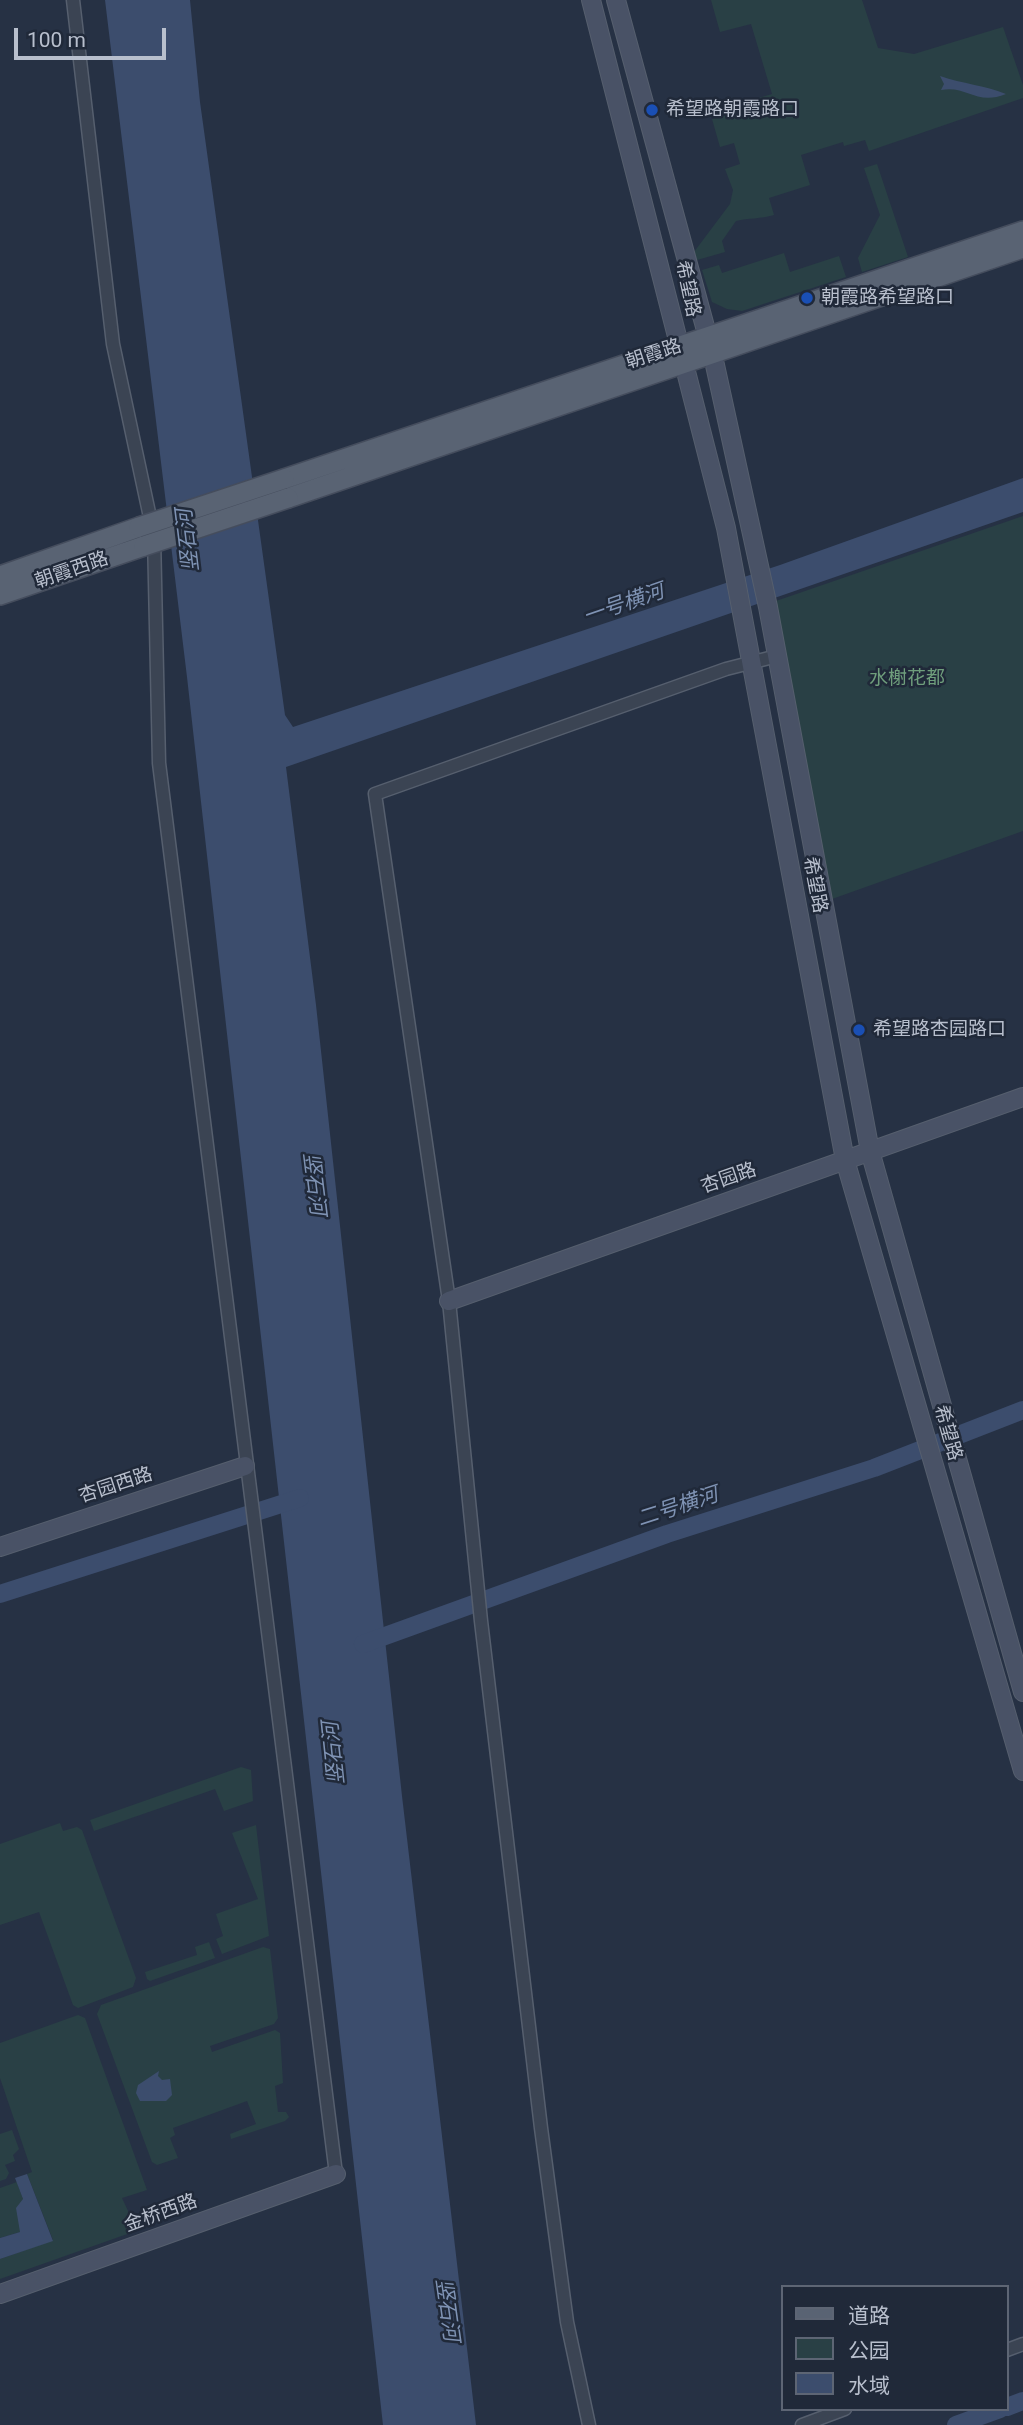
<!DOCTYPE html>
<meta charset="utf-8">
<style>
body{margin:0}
#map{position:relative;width:1023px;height:2425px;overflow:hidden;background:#263144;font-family:Roboto,"Noto Sans SC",sans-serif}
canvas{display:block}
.legend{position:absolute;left:781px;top:2285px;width:228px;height:126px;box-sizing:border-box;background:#202939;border:2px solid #5d6574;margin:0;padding:9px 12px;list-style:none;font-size:21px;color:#b8bfcd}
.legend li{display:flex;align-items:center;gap:14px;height:35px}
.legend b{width:35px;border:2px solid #5d6574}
.scale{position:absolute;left:14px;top:28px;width:152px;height:32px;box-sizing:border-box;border:4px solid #b8bfcd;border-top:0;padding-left:9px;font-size:21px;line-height:24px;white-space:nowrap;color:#b8bfcd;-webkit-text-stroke:5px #202939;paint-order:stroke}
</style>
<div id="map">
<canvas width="1023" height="2425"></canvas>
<ul class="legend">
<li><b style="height:9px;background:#596373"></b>道路</li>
<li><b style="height:19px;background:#294045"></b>公园</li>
<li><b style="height:19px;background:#3c4d6d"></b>水域</li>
</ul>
<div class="scale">100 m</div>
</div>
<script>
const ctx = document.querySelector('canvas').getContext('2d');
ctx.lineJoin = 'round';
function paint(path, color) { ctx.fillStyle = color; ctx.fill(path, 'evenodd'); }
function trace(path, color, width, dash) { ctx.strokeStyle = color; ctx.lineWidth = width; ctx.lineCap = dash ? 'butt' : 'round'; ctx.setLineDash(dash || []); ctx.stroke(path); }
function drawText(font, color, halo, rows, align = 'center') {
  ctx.font = font + ' Roboto,"Noto Sans SC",sans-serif'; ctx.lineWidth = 5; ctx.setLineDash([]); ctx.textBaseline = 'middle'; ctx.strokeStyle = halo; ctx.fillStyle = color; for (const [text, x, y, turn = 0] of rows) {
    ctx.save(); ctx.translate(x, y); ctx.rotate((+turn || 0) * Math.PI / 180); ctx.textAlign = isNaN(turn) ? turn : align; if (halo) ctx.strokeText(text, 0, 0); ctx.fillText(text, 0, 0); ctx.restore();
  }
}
paint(new Path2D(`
 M711 0H862L878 48 914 54 1003 27 1023 85V98L869 151 865 140 844 146 843 142 801 155 810 185 769 198 774 215C760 219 749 218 736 221L722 241 725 252 697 260 694 252 730 204 733 190 725 169 740 164 734 143 720 147 712 119 729 114 728 107 772 94 751 24 720 32Z
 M877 164 908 257 862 272 858 258 880 215 864 168Z
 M784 253 790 272 839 256 846 277 742 311 727 309 712 302 702 270 719 265 722 273Z
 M1023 516V831L832 899 776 601Z
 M241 1767 251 1770 253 1801 224 1811 215 1789 94 1831 90 1820Z
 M60 1823 63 1831 77 1827 82 1830 136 1978 133 1987 78 2008 73 2005 39 1912 0 1925V1844Z
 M256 1825 269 1936 222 1954 216 1939 223 1936 216 1914 258 1899 232 1833Z
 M209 1942 215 1958 150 1981 147 1979 145 1972 197 1955 195 1947Z
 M263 1947 270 1949 278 2018 274 2024 210 2046 212 2052 275 2030 280 2033 283 2083 275 2086 278 2112H286L289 2117 285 2121 231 2139 230 2134 256 2124 247 2101 173 2128 175 2135 170 2138 178 2158 157 2165 152 2162 97 2014 101 2005Z
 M78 2015 85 2018 147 2190 122 2198 135 2226 130 2233 0 2279V2259L53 2240 27 2174 32 2172 0 2078V2043Z
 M12 2130 19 2149 13 2155 15 2161 5 2165 9 2173 6 2179 0 2181V2134Z
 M17 2182 23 2199 20 2232 0 2238V2188Z`), '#294045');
paint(new Path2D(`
 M105 0H190L200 102 285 715 293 727 780 565 1023 478V512L286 767 316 1005 402 1796 476 2425H383L187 677Z
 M940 76C963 84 984 85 1006 94 976 106 967 85 941 90L944 84Z
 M159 2071 158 2076 162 2080 170 2079 172 2095 166 2101H140L136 2093 138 2085Z
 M27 2174 53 2241 0 2259V2238L20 2232 16 2208 23 2199 15 2178Z`), '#3c4d6d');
trace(new Path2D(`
 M0 1594 300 1498
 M363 1644 667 1534 874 1468 1023 1410
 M1007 2407 1023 2401
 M956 2425 1000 2409`), '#3c4d6d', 18);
const street = new Path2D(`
 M73 0 113 344 154 536 159 763 336 2174
 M1007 2350 1023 2344
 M589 2425 567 2322 541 2128 481 1621 449 1301 375 794 726 669 777 656
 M802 2425 845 2409`);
const secondary = new Path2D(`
 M591 0 726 528 845 1160 1023 1771
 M616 0 713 356 768 607 870 1151 1023 1692
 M449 1301 1023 1097
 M0 1547 245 1466
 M0 2294 336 2174`);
const primary = new Path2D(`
 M284 479 1023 231
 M288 498 1023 248
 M0 576 139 527
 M0 595 144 546`);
trace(street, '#565f6e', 15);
trace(secondary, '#565f6e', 20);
trace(primary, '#454d5d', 22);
trace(street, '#3b4453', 12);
trace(secondary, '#495266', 18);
trace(primary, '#596373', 19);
const primaryBridge = new Path2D(`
 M139 527 284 479
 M144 546 288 498`);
trace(primaryBridge, '#454d5d', 22, []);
trace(primaryBridge, '#596373', 19);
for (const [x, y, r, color] of [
 [652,110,7,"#1a4fb4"],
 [807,298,7,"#1a4fb4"],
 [859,1030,7,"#1a4fb4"]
]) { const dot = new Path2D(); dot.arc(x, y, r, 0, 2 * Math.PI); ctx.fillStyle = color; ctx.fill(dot); trace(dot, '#202939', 2.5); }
drawText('19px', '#b8bfcd', '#202939', [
 ["希望路朝霞路口",666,110],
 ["朝霞路希望路口",821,298],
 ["希望路杏园路口",873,1030]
], 'left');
drawText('19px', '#b8bfcd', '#202939', [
 ["希望路",687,289,78],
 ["朝霞路",654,355,-18],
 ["朝霞西路",72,571,-19],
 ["希望路",814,885,79],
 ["杏园路",729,1179,-19],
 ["希望路",947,1433,74],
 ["杏园西路",116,1486,-18],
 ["金桥西路",161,2214,-20]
]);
drawText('19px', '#6f9e7c', '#202939', [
 ["水榭花都",907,679]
]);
drawText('italic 21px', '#7f93b4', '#202939', [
 ["竖石河",189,540,-97],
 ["一号横河",624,605,-19],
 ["竖石河",313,1184,83],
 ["二号横河",678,1508,-18],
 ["竖石河",335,1753,-96],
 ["竖石河",446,2310,82]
]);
</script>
